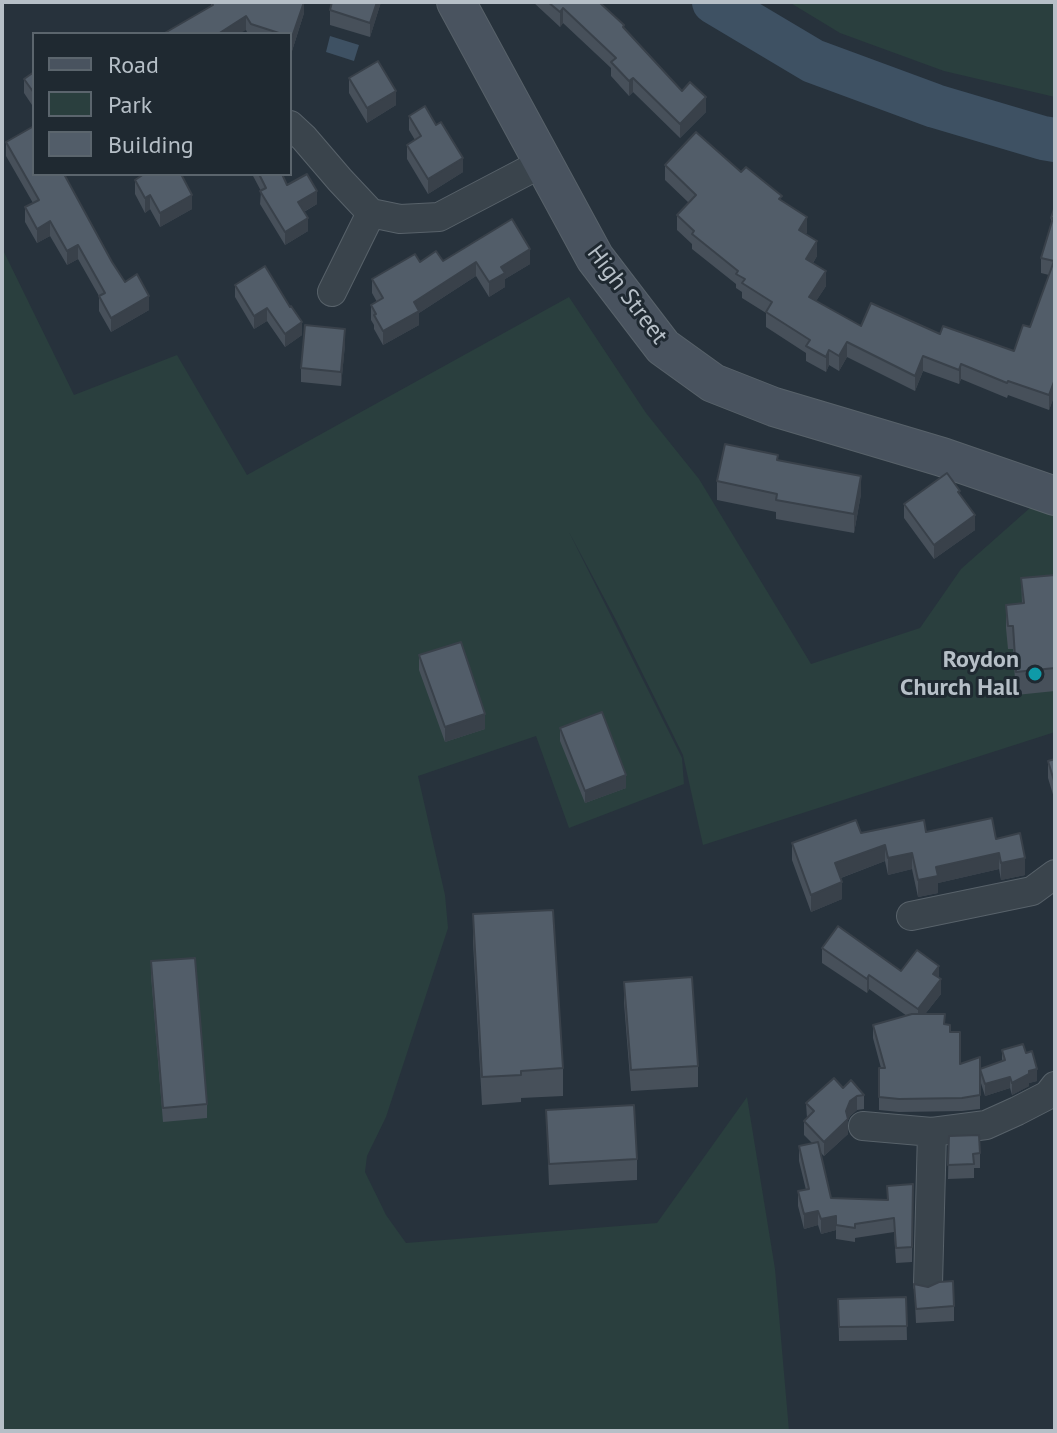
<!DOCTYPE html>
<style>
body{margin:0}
#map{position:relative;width:1057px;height:1433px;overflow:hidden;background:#27323c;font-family:"PT Sans",sans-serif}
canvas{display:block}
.frame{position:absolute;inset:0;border:4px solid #b6bfc7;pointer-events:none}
.legend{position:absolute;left:32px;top:32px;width:260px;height:144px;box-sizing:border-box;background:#1f2931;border:2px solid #5b656d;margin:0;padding:10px 14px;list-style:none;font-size:24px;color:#b6bfc7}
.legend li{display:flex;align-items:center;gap:16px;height:40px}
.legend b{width:40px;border:2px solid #5b656d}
</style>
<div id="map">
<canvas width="1057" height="1433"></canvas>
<div class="frame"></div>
<ul class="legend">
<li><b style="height:10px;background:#49535f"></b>Road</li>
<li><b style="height:22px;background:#2a3f3e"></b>Park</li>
<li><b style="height:22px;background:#525d69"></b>Building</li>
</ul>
</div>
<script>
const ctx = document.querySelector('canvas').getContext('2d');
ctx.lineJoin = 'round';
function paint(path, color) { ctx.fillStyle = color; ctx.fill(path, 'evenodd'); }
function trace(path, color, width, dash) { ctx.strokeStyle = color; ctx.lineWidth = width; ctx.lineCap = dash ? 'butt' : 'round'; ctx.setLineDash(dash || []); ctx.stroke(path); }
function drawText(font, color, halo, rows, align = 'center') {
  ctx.font = font + ' "PT Sans",sans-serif'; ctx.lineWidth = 6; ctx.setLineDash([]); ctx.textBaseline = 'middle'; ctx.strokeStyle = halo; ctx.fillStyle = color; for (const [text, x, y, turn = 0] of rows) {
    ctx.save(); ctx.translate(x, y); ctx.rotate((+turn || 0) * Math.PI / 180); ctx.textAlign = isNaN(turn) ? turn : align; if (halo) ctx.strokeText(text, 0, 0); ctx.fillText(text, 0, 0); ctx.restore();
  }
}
paint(new Path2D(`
 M789 2H1055V97L944 71 840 33Z
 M2 248 74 395 177 355 247 475 569 297 646 413 699 479 811 664 920 628 961 569 1031 507 1055 514V732L703 845 683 755 617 622 569 532 682 758 684 784 569 828 536 736 418 776 445 895 448 928 386 1117 367 1156 365 1172 386 1215 406 1243 657 1223 747 1097 775 1269 789 1431H2Z`), '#2a3f3e');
paint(new Path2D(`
 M330 36 359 45 354 61 326 52Z`), '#3e5163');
trace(new Path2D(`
 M714 2 813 61 935 106 1043 138 1055 140`), '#3e5163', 44);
const street = new Path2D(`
 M290 125 304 138 340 180 371 213 400 219 439 217 542 163
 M332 292 371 213
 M911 916 1032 891 1055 874
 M863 1126 932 1132 986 1125 1017 1111 1048 1095 1055 1086
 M928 1284 932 1132`);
const secondary = new Path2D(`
 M456 2 595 258 663 347 713 383 774 407 942 457 1055 496`);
trace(street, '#58626a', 30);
trace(secondary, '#58626a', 40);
trace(street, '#3a444c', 28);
trace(secondary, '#49535f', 38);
paint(new Path2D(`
 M211 2H304V13L292 51 290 50V34H248L246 30 211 6Z
 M381 2 370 37 330 25V10Z
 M533 2H599L682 91 706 112 680 138 633 92 629 96 611 76V68L563 23 560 27Z
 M34 72V108L24 93V79Z
 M349 78 396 105 367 123 349 93Z
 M409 116 463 172 428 194 407 159V145L415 140 409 130Z
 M6 142 112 262 125 282 149 310 111 332 99 311V296L78 259 67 265 50 236 37 243 25 222V207L33 203 6 156Z
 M665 165 741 172 782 201 807 232 806 234 817 256 813 263 826 286 816 301 861 326 940 334 1014 351 1030 327 1049 275 1041 273V258L1051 225V218L1055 206V394L1049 410 1008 395 1007 398 961 379 959 384 923 371 915 391 847 357 839 371 829 365 826 372 806 361V353L766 327V313L742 298V292L736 288V284L692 249V244L677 230V215L689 203 665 180Z
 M252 174H282L287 185 317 204 304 212 308 231 285 245 260 204 261 191Z
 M135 180 192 209 160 227 150 209 145 213 135 194Z
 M443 261 530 264 505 279V287L489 297 476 276 419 313V325L383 345 374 329V325L371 320V305L377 302 372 293V279L420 262Z
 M235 285 302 335 285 347 267 321 254 329 235 297Z
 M345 344 341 386 301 382V368Z
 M778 460 861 494 854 533 776 519V512L717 500V481Z
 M904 504 975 530 934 559 904 518Z
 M1055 575V691L1016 695 1013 649H1008L1006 628V605L1022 603 1021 578Z
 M419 655 485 729 445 742 419 670Z
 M560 728 626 788 585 803 560 741Z
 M1055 759V801L1048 778V761Z
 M926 832 996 839 1025 875 1001 880 999 869 938 883V893L918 897 912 869 888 875 885 861 841 878 842 899 811 912 792 860V843L861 833Z
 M473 914 563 1068V1096L521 1098V1102L482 1105 473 942Z
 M822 948 901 971 939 978 941 994 925 1014 945 1024 950 1032 960 1064 980 1057V1109L962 1111 899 1112 879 1110V1068H881L873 1038V1025L907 1016 869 989 867 993 822 963Z
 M151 961 207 1104V1118L163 1122 151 976Z
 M624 982 698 1066V1087L631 1091 624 1003Z
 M1002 1050 1026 1053 1037 1081 1029 1083V1086L1012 1095 1010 1088 985 1096 980 1080V1069L1002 1061Z
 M843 1088 864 1095V1109L857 1110 850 1116 848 1120V1134L824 1156 820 1152 831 1198 887 1200V1186L913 1184 912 1262 896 1263 894 1232 855 1238V1242L836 1239V1230L821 1234 818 1225 804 1229 798 1206V1191L806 1190 799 1161V1146L812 1143 804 1135V1121L807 1118 806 1103Z
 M546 1110 637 1159V1180L549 1185Z
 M949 1136 980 1153V1168H974V1178L948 1179Z
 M914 1284 928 1287 954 1306V1321L916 1323Z
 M906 1297 907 1340 839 1341 838 1299Z`), '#47505a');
paint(new Path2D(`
 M304 2V13L292 51V37Z
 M377 2H381L370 37V23Z
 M563 8V23L560 27V12Z
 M246 16V30L239 34H218Z
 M633 78V92L629 96V81Z
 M396 91V105L367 123V108Z
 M706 97V112L680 138V124Z
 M463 158V172L428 194V179Z
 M317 191V204L298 215V202Z
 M150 195V209L145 213V198Z
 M192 195V209L160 227V213Z
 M807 217V232L799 245V230Z
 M308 218V231L285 245V232Z
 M50 221V236L37 243V229Z
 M817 241V256L806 274V259Z
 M78 245V259L67 265V251Z
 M530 249V264L505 279V287L489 297V282L501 267Z
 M476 262V276L419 313V325L383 345V331L414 302Z
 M826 271V286L809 312V297Z
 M149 296V310L111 332V318Z
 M267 308V321L254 329V316Z
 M302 322V335L285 347V334Z
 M345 329V344L341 386V372Z
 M847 342V357L839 371V356Z
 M829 350V365L826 372V357Z
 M923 356V371L915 391V376Z
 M961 364V379L959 384V370Z
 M1055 379V394L1049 410V395Z
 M861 476V494L854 533V514Z
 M975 515V530L934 559V545Z
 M485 714V729L445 742V727Z
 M626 775V788L585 803V791Z
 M885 845V861L835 880V863Z
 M912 853V869L888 875V858Z
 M999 853V869L938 883V893L918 897V880L936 867Z
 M1025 858V875L1001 880V863Z
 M842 882V899L811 912V895Z
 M939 966V981L933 974Z
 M869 975V989L867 993V979Z
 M941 979V994L918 1023V1009Z
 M1037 1069V1081L1029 1083V1086L1012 1095V1083L1029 1071Z
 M1010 1077V1088L985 1096V1084Z
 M857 1096V1110L850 1116 848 1120V1134L824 1156V1142L846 1111 850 1101Z
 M818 1211V1225L804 1229V1214Z
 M836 1216V1230L821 1234V1219Z`), '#39414a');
const building = new Path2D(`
 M211 2H304L292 37H290V34H282L251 24 246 16 218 34H163L213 5Z
 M332 2H377L370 23 330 10Z
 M548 2H599L624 25 623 27 682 91 690 82 706 97 680 124 633 78 629 81 611 62 616 58 563 8 560 12Z
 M378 61 396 91 367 108 349 78Z
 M34 72V93L24 79Z
 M425 106 436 125 441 122 463 158 428 179 407 145 421 136 409 116Z
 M34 126V174H64L112 262 125 282 137 274 149 296 111 318 99 296 105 293 78 245 67 251 50 221 37 229 25 207 39 200 6 142Z
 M696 132 741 172 746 167 782 196 779 199 807 217 799 230 817 241 806 259 826 271 809 297 861 326 871 303 940 334 943 326 1014 351 1023 325 1030 327 1054 261 1041 258 1053 218H1051L1055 206V379L1049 395 1008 381 1007 383 961 364 959 370 923 356 915 376 847 342 839 356 829 350 826 357 806 346 810 340 766 312 772 302 742 283 745 279 736 274 738 271 692 234 694 231 677 215 696 195 665 165Z
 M144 174H158L159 175 161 174H181L192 195 160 213 150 195 145 198 135 180Z
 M259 174H282L287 185 307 174 317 191 298 202 308 218 285 232 260 191 266 188Z
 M512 219 530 249 501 267 505 273 489 282 476 262 414 302 419 311 383 331 374 315 376 314 371 305 383 298 372 279 415 254 420 262 436 251 443 261Z
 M265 266 290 307 291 306 302 322 285 334 267 308 254 316 235 285Z
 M305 325 345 329 341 372 301 368Z
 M725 444 778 455 777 460 861 476 854 514 776 500 777 494 717 481Z
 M947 473 960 491 958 492 975 515 934 545 904 504Z
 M1055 575V668L1016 672 1013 626H1008L1006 605 1024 603 1021 578Z
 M461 642 485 714 445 727 419 655Z
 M602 712 626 775 585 791 560 728Z
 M1055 759V784L1048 761Z
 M992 818 996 839 1020 833 1025 858 1001 863 999 853 936 867 938 876 918 880 912 853 888 858 885 845 835 863 842 882 811 895 792 843 856 820 861 833 924 820 926 832Z
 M553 910 563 1068 521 1071V1075L482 1077 473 914Z
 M838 926 901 971 917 950 939 966 933 974 941 979 918 1009 869 975 867 979 822 948Z
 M195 958 207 1104 163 1108 151 961Z
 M692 977 698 1066 631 1070 624 982Z
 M912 1014H945L944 1024 950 1025V1032H960V1064L980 1057V1095L962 1098 899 1099 879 1097V1068H885L873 1025Z
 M1023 1044 1026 1053 1032 1051 1037 1069 1029 1071V1074L1012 1083 1010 1077 985 1084 980 1069 1005 1060 1002 1050Z
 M834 1078 843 1088 851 1080 864 1095 857 1096 850 1101 846 1111 848 1119 824 1142 804 1121 814 1111 806 1103Z
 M634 1105 637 1159 549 1164 546 1110Z
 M979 1135 980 1153 973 1154 974 1164 948 1165 949 1136Z
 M818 1142 831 1198 888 1200 887 1186 913 1184 912 1247 896 1248 894 1218 855 1224V1228L836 1225V1216L821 1219 818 1211 804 1214 798 1191 809 1189 799 1146Z
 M953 1281 954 1306 916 1309 914 1284 928 1287 939 1282Z
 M906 1297 907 1326 839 1327 838 1299Z`);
paint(building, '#525d69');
trace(building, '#39414a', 2);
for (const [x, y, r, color] of [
 [1035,674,8,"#0f9aa8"]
]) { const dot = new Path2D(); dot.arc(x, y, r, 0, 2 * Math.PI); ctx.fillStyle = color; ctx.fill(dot); trace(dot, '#1f2931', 3); }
drawText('24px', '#b6bfc7', '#1f2931', [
 ["High Street",627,295,53]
]);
drawText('bold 24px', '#b6bfc7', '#1f2931', [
 ["Roydon",1019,660],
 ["Church Hall",1019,688]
], 'right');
</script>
